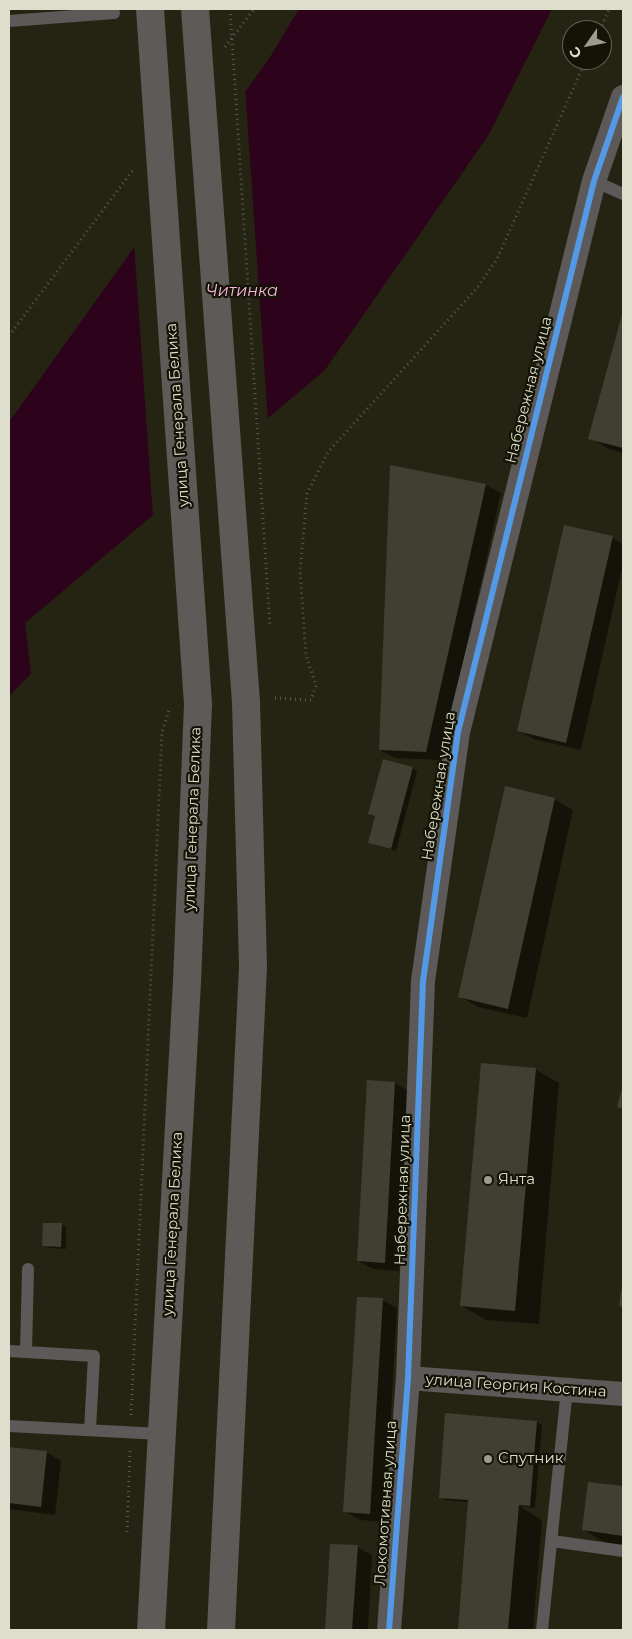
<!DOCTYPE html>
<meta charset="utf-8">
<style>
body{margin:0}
#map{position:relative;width:632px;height:1639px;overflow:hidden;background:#252413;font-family:Montserrat,sans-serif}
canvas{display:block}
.frame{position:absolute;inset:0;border:10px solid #dedecc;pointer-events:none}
.north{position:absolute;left:562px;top:20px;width:50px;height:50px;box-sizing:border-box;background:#131306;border:1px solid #646455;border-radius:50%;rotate:237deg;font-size:14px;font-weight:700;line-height:20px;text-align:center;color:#dedecc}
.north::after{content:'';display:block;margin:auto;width:18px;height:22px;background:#9d9d8b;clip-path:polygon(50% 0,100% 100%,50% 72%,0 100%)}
</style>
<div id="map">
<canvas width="632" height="1639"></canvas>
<div class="frame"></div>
<div class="north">С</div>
</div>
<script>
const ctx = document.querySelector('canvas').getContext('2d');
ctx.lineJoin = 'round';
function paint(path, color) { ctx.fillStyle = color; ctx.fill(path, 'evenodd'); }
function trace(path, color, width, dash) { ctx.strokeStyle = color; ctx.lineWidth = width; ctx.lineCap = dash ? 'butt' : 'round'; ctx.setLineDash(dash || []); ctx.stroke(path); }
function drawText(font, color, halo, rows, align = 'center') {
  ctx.font = font + ' Montserrat,sans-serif'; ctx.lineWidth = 4.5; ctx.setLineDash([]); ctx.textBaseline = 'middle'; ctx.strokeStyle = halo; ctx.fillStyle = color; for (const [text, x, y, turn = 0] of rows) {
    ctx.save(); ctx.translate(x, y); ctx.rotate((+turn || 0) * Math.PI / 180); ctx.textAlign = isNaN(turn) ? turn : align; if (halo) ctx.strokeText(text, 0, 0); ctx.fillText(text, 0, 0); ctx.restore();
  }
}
paint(new Path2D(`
 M299 9H552L488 136 325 370 25 623 31 674 9 696V422L270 57Z`), '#2d031c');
paint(new Path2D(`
 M245 87 268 421 153 517 134 243Z`), '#252413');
paint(new Path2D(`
 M623 314V453L609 449 590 438Z
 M486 485 501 493 441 760 395 758 380 750Z
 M612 538 623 544V564L581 750 534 739 519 731Z
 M412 768 417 771 396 851 375 845 370 843 376 817 369 814Z
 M554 799 573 810 527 1018 478 1007 459 996Z
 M535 1069 559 1083 539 1324 486 1320 462 1306Z
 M369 1081 395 1083 410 1092 399 1271 373 1269 358 1261Z
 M61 1224 66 1227V1249L49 1248 44 1245Z
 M382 1300 397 1308 385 1522 360 1520 345 1511Z
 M537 1422 542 1425 535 1508 519 1506 542 1520 533 1630H459L470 1502 445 1500 440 1497Z
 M9 1448 46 1452 61 1461 55 1515 9 1509Z
 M589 1483 623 1487V1546L608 1544 584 1530Z
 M332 1545 357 1547 372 1555 368 1630H326Z`), '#0007');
paint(new Path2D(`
 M623 311V448L588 439Z
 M390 465 486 484 426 752 379 750Z
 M564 525 613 536 566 743 517 731Z
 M383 759 413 767 391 849 368 843 375 816 368 814Z
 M505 786 555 798 508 1009 458 997Z
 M481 1063 536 1068 515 1311 460 1306Z
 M367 1080 395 1082 385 1263 357 1261Z
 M623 1085V1109L617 1107Z
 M43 1223H62L61 1247 42 1246Z
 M622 1286H623V1307L619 1306Z
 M357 1297 383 1298 370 1514 343 1512Z
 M445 1413 537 1421 530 1506 519 1505 508 1630H458L468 1500 439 1498Z
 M9 1447 47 1451 41 1507 9 1503Z
 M588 1482 623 1486V1536L582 1530Z
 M330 1544 358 1545 352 1630H325Z`), '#403f32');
trace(new Path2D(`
 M600 30 609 9
 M225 47 254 9
 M9 336 133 170
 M275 698 311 700 316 686 306 655 300 572 307 494 328 452 477 288 497 259 586 60
 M131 1415 162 732 169 710
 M127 1532 130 1451`), '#5b5954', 3, [1, 4]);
trace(new Path2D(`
 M9 21 114 13
 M594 181 623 194
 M9 1351 94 1356 90 1430
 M26 1352 28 1269
 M9 1426 161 1434
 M552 1541 623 1551
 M542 1630 567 1389`), '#5c5958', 12);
trace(new Path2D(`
 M408 1378 623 1394
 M389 1630 408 1378 423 981 458 732 594 181 623 97`), '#5c5958', 24);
trace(new Path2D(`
 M151 1630 187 982 198 704
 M221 1630 253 967 246 702`), '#5e5a57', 28);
trace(new Path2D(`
 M230 9 270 627`), '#5b5954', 3, [1, 4]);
trace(new Path2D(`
 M150 9 198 704
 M195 9 246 702`), '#5e5a57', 28);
trace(new Path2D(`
 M389 1630 408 1378 423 981 458 732 594 181 623 97`), '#5399e6', 6);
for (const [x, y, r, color] of [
 [488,1180,5,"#9d9d8b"],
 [488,1459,5,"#9d9d8b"]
]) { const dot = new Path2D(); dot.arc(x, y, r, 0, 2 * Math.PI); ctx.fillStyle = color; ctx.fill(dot); trace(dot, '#131306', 2); }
drawText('15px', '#dedecc', '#131306', [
 ["Набережная улица",529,390,-76],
 ["улица Генерала Белика",178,415,-94],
 ["Набережная улица",439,786,-81],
 ["улица Генерала Белика",193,819,-88],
 ["Набережная улица",403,1190,-88],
 ["улица Генерала Белика",173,1224,-87],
 ["улица Георгия Костина",516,1386,4],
 ["Локомотивная улица",386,1503,-86]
]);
drawText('15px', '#dedecc', '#131306', [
 ["Янта",498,1180],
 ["Спутник",498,1459]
], 'left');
drawText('italic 16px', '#ffb5dd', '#131306', [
 ["Читинка",242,291]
]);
</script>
